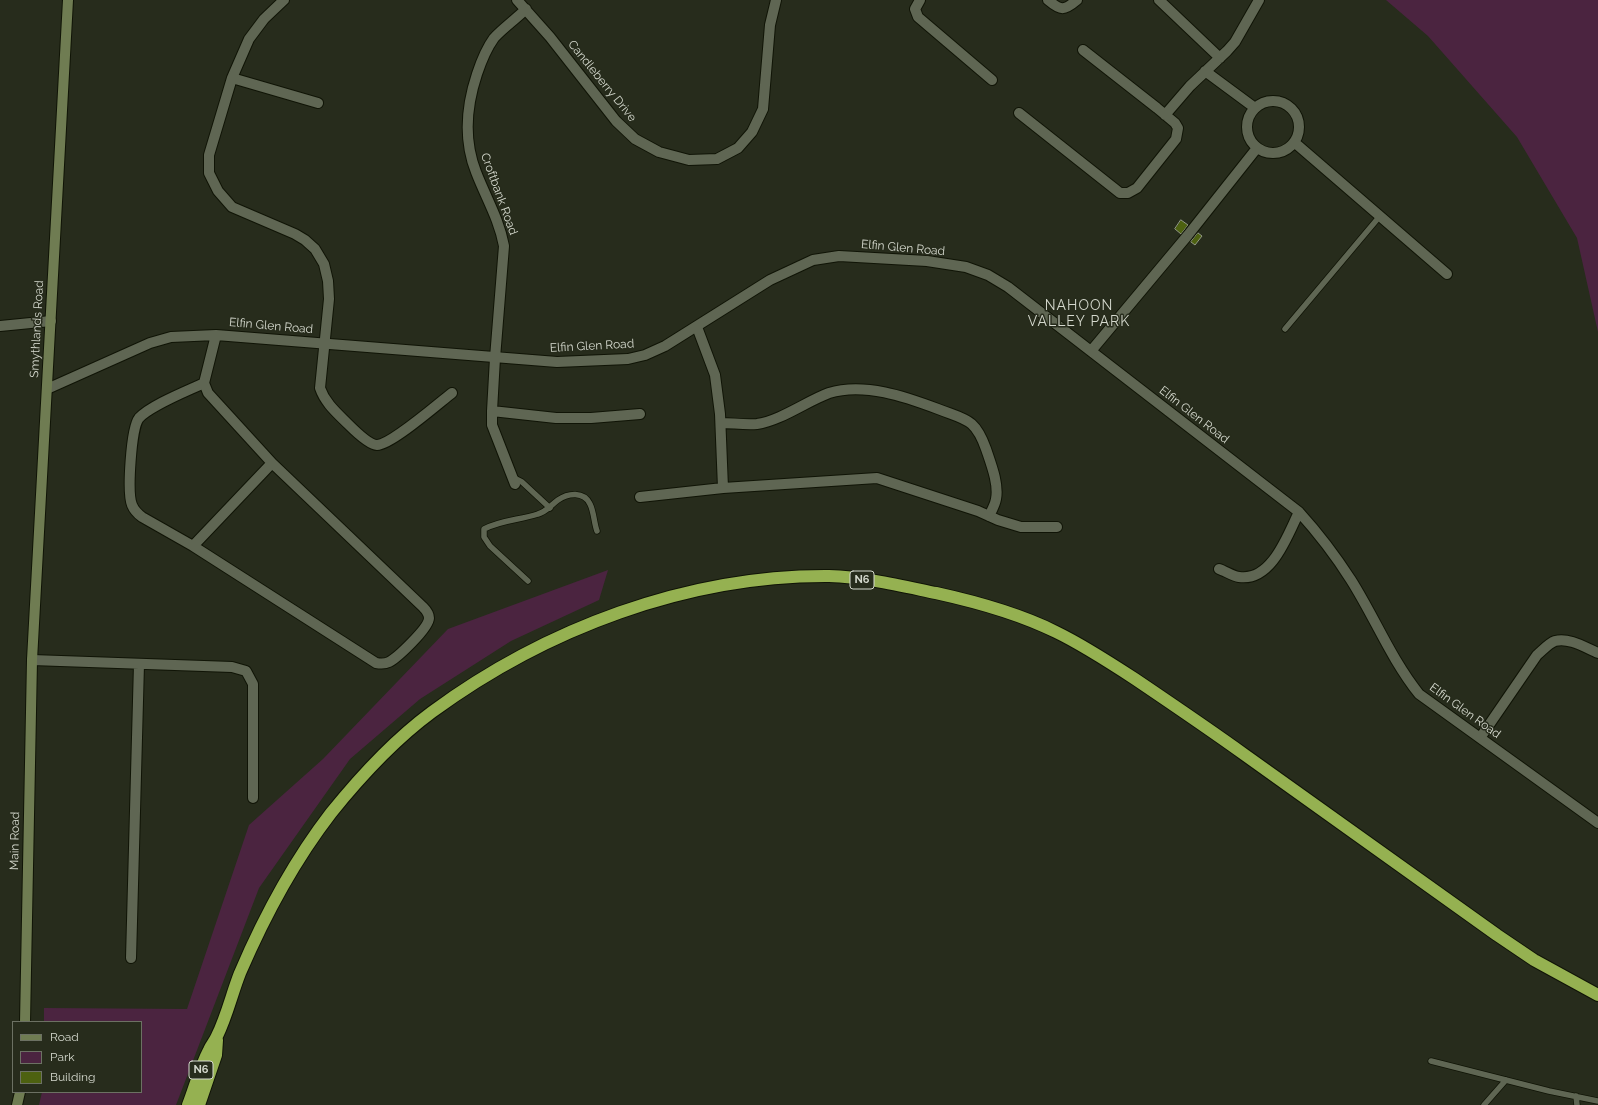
<!DOCTYPE html>
<style>
body{margin:0}
#map{position:relative;width:1598px;height:1105px;overflow:hidden;background:#272c1c;font-family:Raleway,sans-serif}
canvas{display:block}
.legend{position:absolute;left:12px;top:1021px;width:130px;height:72px;box-sizing:border-box;background:#272c1c;border:1px solid #6c7163;margin:0;padding:5px 7px;list-style:none;font-size:12px;color:#d4d8cd}
.legend li{display:flex;align-items:center;gap:8px;height:20px}
.legend b{width:20px;border:1px solid #6c7163}
</style>
<div id="map">
<canvas width="1598" height="1105"></canvas>
<ul class="legend">
<li><b style="height:5px;background:#6f7c52"></b>Road</li>
<li><b style="height:11px;background:#4b2440"></b>Park</li>
<li><b style="height:11px;background:#4d6110"></b>Building</li>
</ul>
</div>
<script>
const ctx = document.querySelector('canvas').getContext('2d');
ctx.lineJoin = 'round';
function paint(path, color) { ctx.fillStyle = color; ctx.fill(path, 'evenodd'); }
function trace(path, color, width, dash) { ctx.strokeStyle = color; ctx.lineWidth = width; ctx.lineCap = dash ? 'butt' : 'round'; ctx.setLineDash(dash || []); ctx.stroke(path); }
function drawText(font, color, halo, rows, align = 'center') {
  ctx.font = font + ' Raleway,sans-serif'; ctx.lineWidth = 3; ctx.setLineDash([]); ctx.textBaseline = 'middle'; ctx.strokeStyle = halo; ctx.fillStyle = color; for (const [text, x, y, turn = 0] of rows) {
    ctx.save(); ctx.translate(x, y); ctx.rotate((+turn || 0) * Math.PI / 180); ctx.textAlign = isNaN(turn) ? turn : align; if (halo) ctx.strokeText(text, 0, 0); ctx.fillText(text, 0, 0); ctx.restore();
  }
}
paint(new Path2D(`
 M1386 0H1598V332L1577 238 1517 137 1428 36Z
 M608 570 599 600 511 641 420 699 350 759 259 888 176 1105H39L42 1092H141V1022H44V1008L187 1009 249 825 323 759 448 629Z`), '#4b2440');
const building = new Path2D(`
 M1181 220 1188 225 1181 234 1175 229Z
 M1198 233 1202 236 1195 245 1191 242Z`);
paint(building, '#4d6110');
trace(building, '#919884', 1);
const lane = new Path2D(`
 M1285 329 1380 216
 M512 477 522 482 550 508
 M528 581 490 546 484 537V529C501 520 520 520 538 514 546 512 551 505 558 500 568 493 584 491 590 504 594 512 594 523 597 531
 M1431 1061 1549 1091 1598 1101
 M1576 1096 1577 1105
 M1484 1105 1506 1080`);
const street = new Path2D(`
 M284 0 264 19 249 39 232 78 209 155V173L218 191 232 207 295 234 305 240 315 249 324 264 328 281 329 299 320 388C325 403 337 413 348 424 354 430 369 445 377 445 391 445 439 403 452 393
 M517 0 550 37 616 121 635 139 659 152 689 160 717 159 738 148 752 132 763 109 770 25 776 0
 M920 0 915 9 918 17 992 80
 M1048 0C1061 11 1064 11 1077 0
 M1159 0 1220 58
 M1205 71 1255 108
 M232 78 318 103
 M1247 127a26 26 0 1 1 52 0a26 26 0 1 1-52 0Z
 M1019 113 1120 193H1128L1137 188 1176 139 1178 128 1175 123 1157 108 1083 50
 M1165 115 1190 86 1227 51 1235 42 1259 0
 M1294 142 1447 274
 M0 326 51 321
 M697 327 715 375 720 414 723 488
 M1091 351 1188 235 1257 148
 M204 383C187 391 151 405 139 418 131 428 127 493 132 505 134 510 138 514 142 517L193 546 376 663C381 664 385 664 389 662 397 658 429 628 429 618 429 614 426 610 423 607L272 463 208 393 204 383 216 335
 M47 389 150 343 171 337 216 335 557 362 628 359 645 355 665 346 770 280 813 260 839 256 927 261 966 267 988 275 1008 287 1299 512C1319 534 1335 555 1351 580 1375 618 1391 659 1419 694L1598 823
 M492 411 556 418H591L640 414
 M721 423C732 423 745 425 757 424 780 421 807 401 829 393 864 382 906 397 938 409 966 420 975 418 986 449 991 464 999 484 996 499 995 505 992 510 989 516
 M515 484 492 425V411L495 358 504 246C499 219 486 198 476 172 463 139 466 107 477 74 481 62 486 49 494 38 503 28 516 19 526 9
 M640 497 723 488 877 478 978 511 998 520 1021 527H1057
 M193 546 272 463
 M1219 569C1225 571 1233 576 1239 577 1272 582 1288 534 1299 512
 M32 660 232 667 246 671 253 684V798
 M1480 738 1537 655C1543 650 1549 643 1555 641 1569 637 1586 648 1598 653
 M131 958 139 664`);
const secondary = new Path2D(`
 M25 1022 32 660 68 0
 M17 1105 20 1092`);
const highway = new Path2D(`
 M188 1105C195 1087 200 1067 209 1050 211 1045 215 1041 217 1036 227 1016 232 993 240 973 264 917 294 861 331 813 360 777 394 740 432 712 545 629 687 575 829 576 865 577 902 586 936 593 977 602 1018 613 1056 632 1083 645 1109 662 1135 679 1172 704 1209 729 1245 755 1329 815 1413 875 1497 935L1534 960 1598 995
 M199 1105 216 1055 217 1040`);
trace(lane, '#101406', 7);
trace(street, '#101406', 12);
trace(secondary, '#101406', 12);
trace(highway, '#101406', 14);
trace(lane, '#5f6653', 5.5);
trace(street, '#5f6653', 10);
trace(secondary, '#6f7c52', 10);
trace(highway, '#95b151', 12);
for (const [x, y, w] of [
 [862,580,24],
 [201,1070,24]
]) { const box = new Path2D(); box.roundRect(x - w / 2, y - 9, w, 18, 3); ctx.fillStyle = '#272c1c'; ctx.fill(box); trace(box, '#d4d8cd', 1); }
drawText('bold 11px', '#d4d8cd', null, [
 ["N6",862,580],
 ["N6",201,1070]
]);
drawText('12px', '#d4d8cd', '#272c1c', [
 ["Candleberry Drive",602,81,51],
 ["Croftbank Road",499,194,70],
 ["Elfin Glen Road",903,248,5],
 ["Elfin Glen Road",271,326,5],
 ["Smythlands Road",37,329,-87],
 ["Elfin Glen Road",592,346,-3],
 ["Elfin Glen Road",1194,415,38],
 ["Elfin Glen Road",1465,711,36],
 ["Main Road",15,841,-89]
]);
ctx.letterSpacing = '1px';
drawText('14px', '#d4d8cd', '#272c1c', [
 ["NAHOON",1079,306],
 ["VALLEY PARK",1079,322]
]);
ctx.letterSpacing = '0px';
</script>
